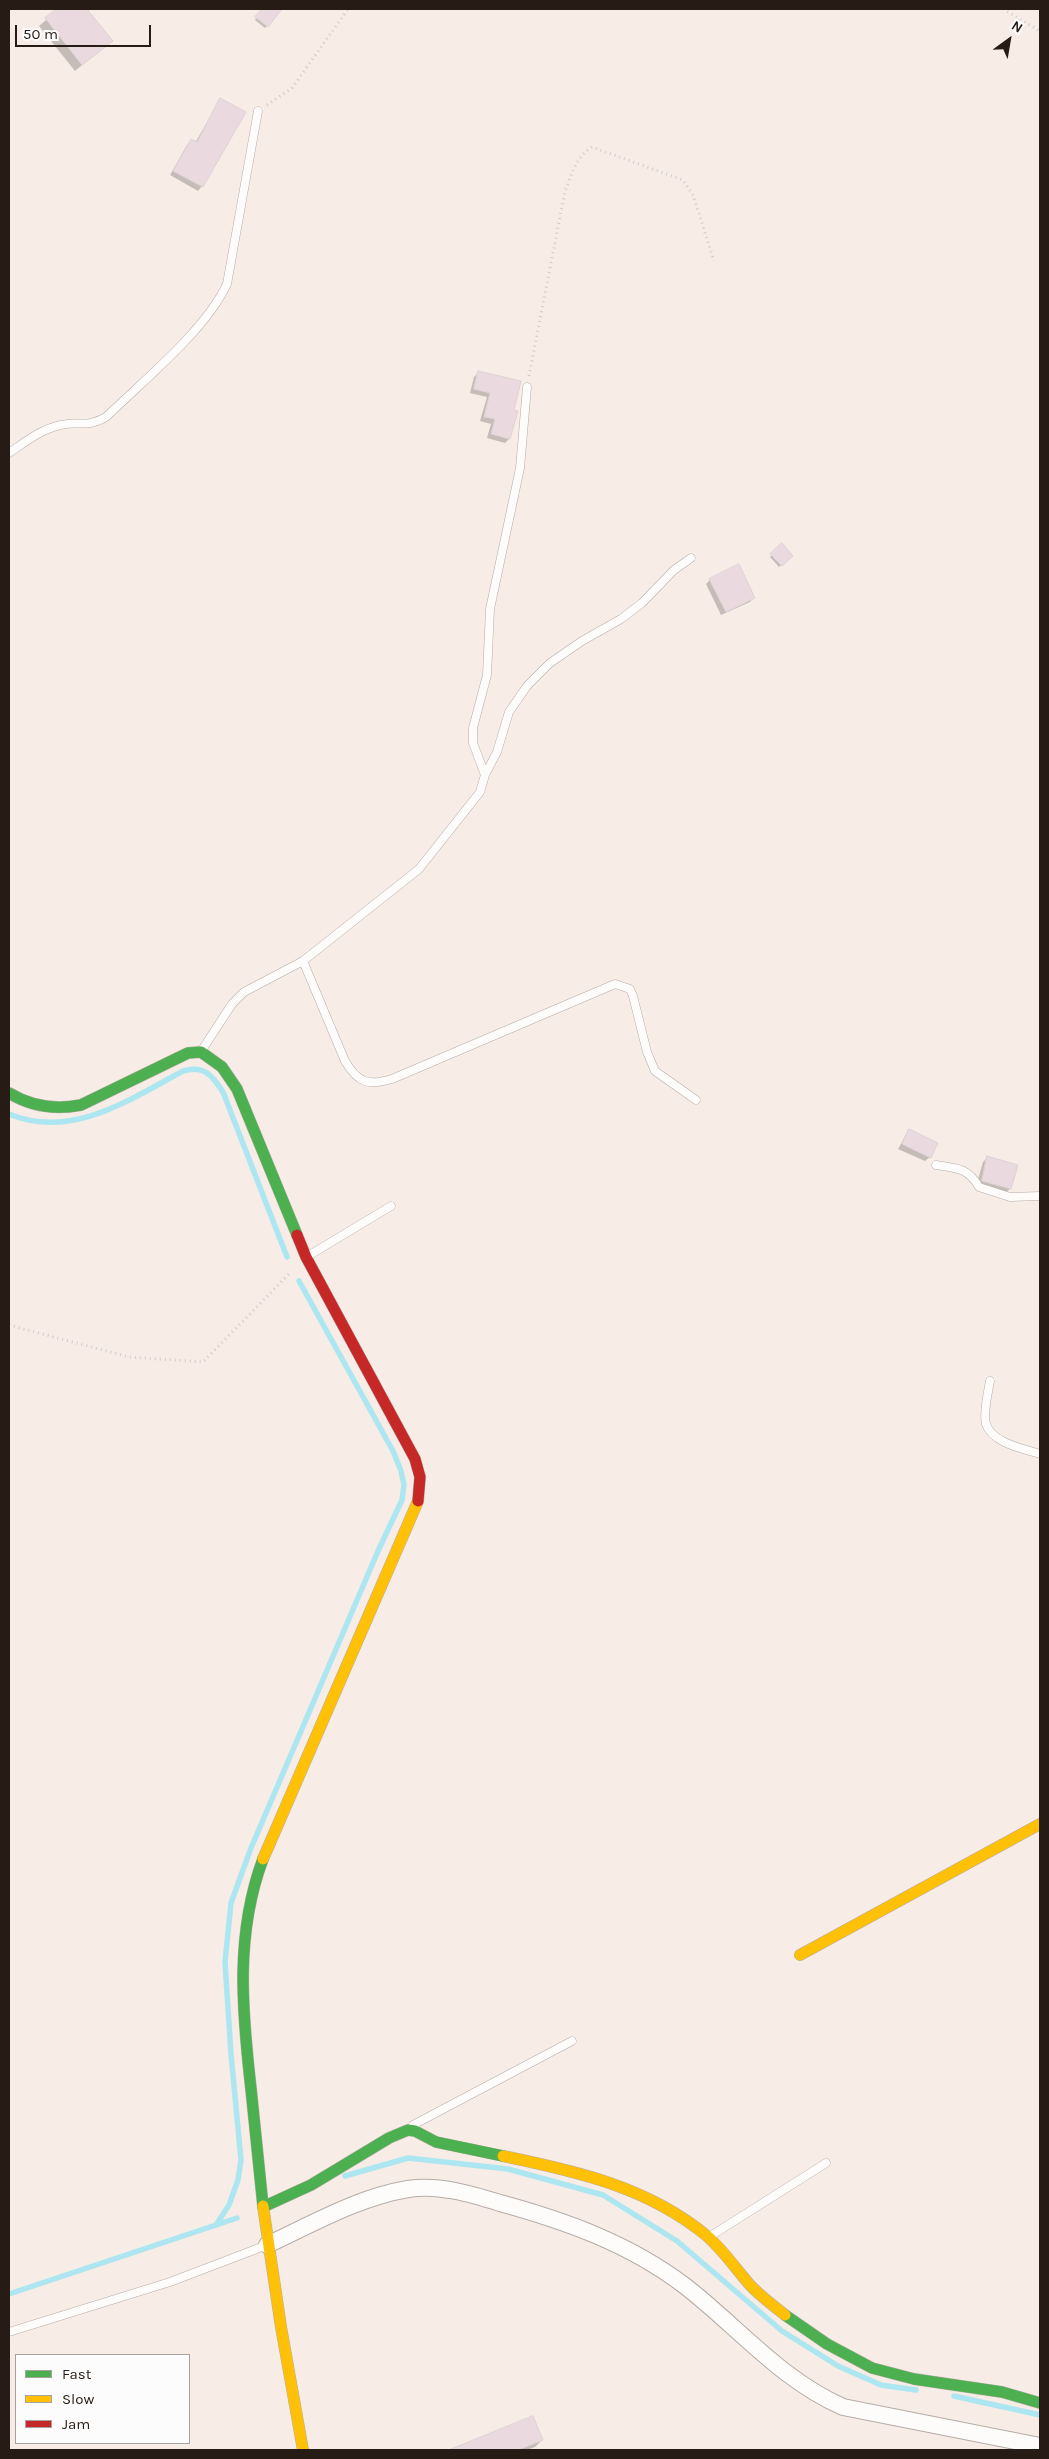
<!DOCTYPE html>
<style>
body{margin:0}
#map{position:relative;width:1049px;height:2459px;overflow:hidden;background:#f7ece6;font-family:Karla,sans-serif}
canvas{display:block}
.frame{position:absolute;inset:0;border:10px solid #271c15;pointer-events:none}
.legend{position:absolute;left:15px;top:2354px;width:175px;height:90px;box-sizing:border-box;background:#fcfcfc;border:1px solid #a7a2a0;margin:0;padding:6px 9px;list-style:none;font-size:15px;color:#271c15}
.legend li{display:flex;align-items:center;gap:10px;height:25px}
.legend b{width:25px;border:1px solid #a7a2a0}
.north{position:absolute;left:984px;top:15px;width:50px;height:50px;-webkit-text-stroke:4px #fcfcfc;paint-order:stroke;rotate:32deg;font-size:14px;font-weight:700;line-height:20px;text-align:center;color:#271c15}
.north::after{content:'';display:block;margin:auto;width:18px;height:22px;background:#271c15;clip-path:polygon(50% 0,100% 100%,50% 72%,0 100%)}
.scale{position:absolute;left:15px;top:25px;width:136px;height:22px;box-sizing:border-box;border:2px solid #271c15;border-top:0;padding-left:6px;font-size:15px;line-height:18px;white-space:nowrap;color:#271c15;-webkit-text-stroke:4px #fcfcfc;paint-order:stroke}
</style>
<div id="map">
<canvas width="1049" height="2459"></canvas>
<div class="frame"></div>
<ul class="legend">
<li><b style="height:6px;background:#4caf50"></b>Fast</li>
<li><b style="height:6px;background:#ffc107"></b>Slow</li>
<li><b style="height:6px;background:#c62828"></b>Jam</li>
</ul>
<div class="north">N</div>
<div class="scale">50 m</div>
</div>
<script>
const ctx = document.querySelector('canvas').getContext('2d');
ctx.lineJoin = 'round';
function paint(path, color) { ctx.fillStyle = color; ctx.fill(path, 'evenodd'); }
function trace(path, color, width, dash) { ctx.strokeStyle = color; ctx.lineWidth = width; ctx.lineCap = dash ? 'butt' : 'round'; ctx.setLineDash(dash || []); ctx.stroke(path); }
paint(new Path2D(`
 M59 9H85L111 41 75 71 39 26Z
 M263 9H273L278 12 265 28 255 20Z
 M220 100 202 186 198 191 170 175 187 145 191 140 195 143Z
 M478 373 513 411 509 439 505 443 487 438 491 424 480 421 487 397 470 393 474 377Z
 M782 545 792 555 779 567 770 557Z
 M710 580 754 597 750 602 721 615 706 584Z
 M909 1130 930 1157 925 1161 898 1149Z
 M987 1158 1010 1189 1005 1193 977 1183 983 1162Z
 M542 2440 535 2447 527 2450H468L467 2448Z`), '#0003');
trace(new Path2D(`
 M9 1114C71 1140 129 1100 183 1071 204 1065 212 1075 223 1092L287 1257
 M345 2176 408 2158 508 2169 603 2195 677 2241 782 2331 838 2366 881 2385 916 2390
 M216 2225 229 2205 238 2180 241 2160 231 2054 225 1962 231 1903 251 1848 378 1551 402 1500 404 1485 401 1471 393 1451 299 1281
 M9 2294 237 2218
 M954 2396 1040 2415`), '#ace6f0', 5.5);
const building = new Path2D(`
 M57 9H87L113 41 82 65 45 18Z
 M262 9H282L268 27 255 17Z
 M220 98 246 112 203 187 173 171 191 139 197 142Z
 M478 371 521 381 514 410 518 411 510 439 491 434 495 419 484 417 490 393 474 389Z
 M782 543 793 556 782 566 770 554Z
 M739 564 755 598 726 612 709 579Z
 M909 1129 938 1143 931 1158 902 1144Z
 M987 1156 1018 1165 1011 1189 982 1181Z
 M533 2416 543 2440 518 2450H449Z`);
paint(building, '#eadae0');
trace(building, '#ddd2d4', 1);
const lane = new Path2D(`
 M9 453C25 442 41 429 61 425 80 420 84 429 106 417 144 380 205 331 227 284L258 111
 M485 775 497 752 509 712 527 686 550 663 582 641 621 619 642 603 674 570 691 558
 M303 961 345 1061C358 1083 368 1086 392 1079L615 984 630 989 633 996 647 1052 655 1071 696 1100
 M202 1050 232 1004 244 992 303 961 419 869 480 792 485 775 473 743V728L487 675 490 609 520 468 527 387
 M936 1165C957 1168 968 1168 979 1187L1010 1197 1040 1196
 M308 1256 391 1206
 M990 1381C988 1393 983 1412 986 1424 992 1443 1024 1449 1040 1454
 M413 2125 572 2041
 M709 2237 826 2163
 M9 2332 170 2282 267 2245`);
const street = new Path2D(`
 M267 2245C312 2224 359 2197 408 2189 438 2184 471 2194 500 2203 566 2221 630 2244 685 2286 738 2327 781 2380 843 2407L1040 2446`);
const fast = new Path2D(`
 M9 1093C32 1107 55 1110 81 1105L188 1053 201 1052 222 1067 237 1089 297 1235
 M263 1859C235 1934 242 2010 251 2089 255 2128 259 2167 263 2206
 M263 2207 311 2185 389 2138 408 2130 415 2131 436 2142 503 2156
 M785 2315 827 2344 872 2368 914 2379 1002 2392 1040 2403`);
const slow = new Path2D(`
 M263 1859 418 1501
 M800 1955 1040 1824
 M503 2156C576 2171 648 2187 707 2236 723 2250 736 2269 750 2285 760 2296 773 2305 785 2315
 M263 2206 281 2327 303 2450`);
const jam = new Path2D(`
 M297 1235 306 1257 415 1459 420 1477 418 1501`);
trace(lane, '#b6aca6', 9);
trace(street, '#b6aca6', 18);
trace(fast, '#b6aca6', 12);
trace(slow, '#b6aca6', 12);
trace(jam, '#b6aca6', 12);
trace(new Path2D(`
 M1003 9 1040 31
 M267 105 292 88 348 9
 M529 376 565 191C572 174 576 157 592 147L683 180 693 195 714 261
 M9 1325 129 1357 203 1362 291 1272`), '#d0ccca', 3, [1, 4]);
trace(lane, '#fefcfb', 8);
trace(street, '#fefcfb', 16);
trace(fast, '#4caf50', 11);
trace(slow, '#ffc107', 11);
trace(jam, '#c62828', 11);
</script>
